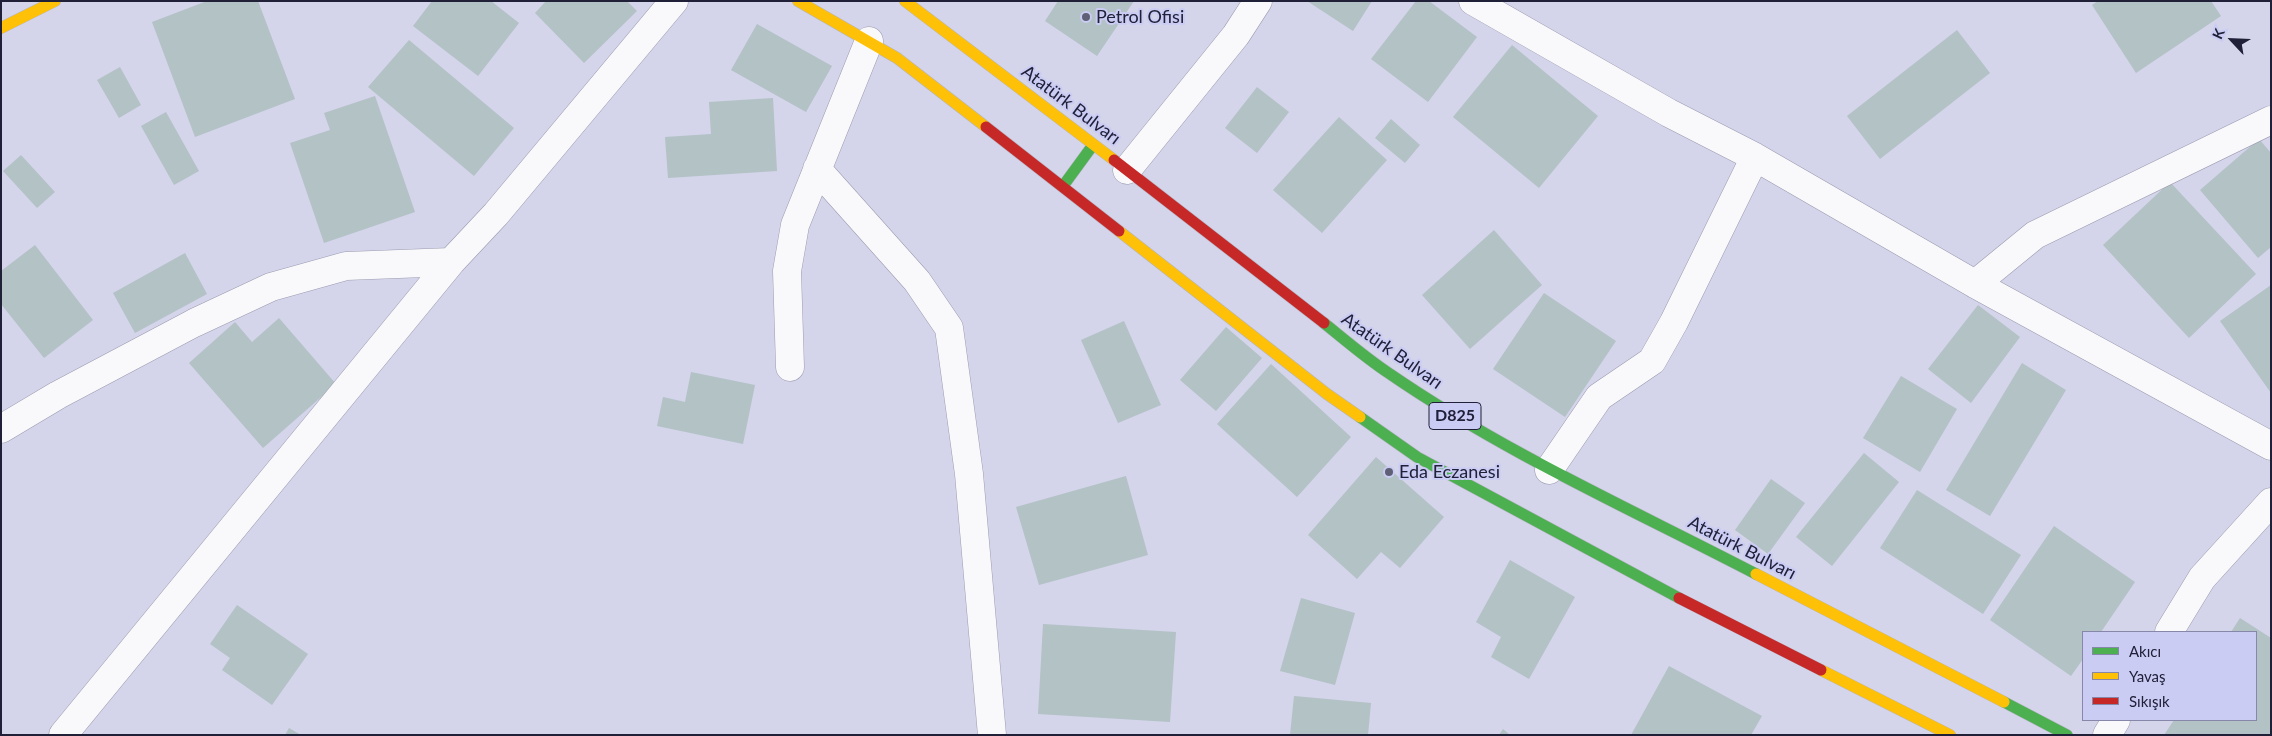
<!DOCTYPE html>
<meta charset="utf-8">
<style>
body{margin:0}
#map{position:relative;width:2272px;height:736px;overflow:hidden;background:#d4d4ea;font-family:Lato,sans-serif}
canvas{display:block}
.frame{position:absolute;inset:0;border:2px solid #202038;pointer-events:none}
.legend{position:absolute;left:2082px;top:631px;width:175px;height:90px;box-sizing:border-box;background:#caccf4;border:1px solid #8687a9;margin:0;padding:6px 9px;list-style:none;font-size:15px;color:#202038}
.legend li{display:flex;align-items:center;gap:10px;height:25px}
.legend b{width:25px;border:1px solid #8687a9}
.north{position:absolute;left:2207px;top:15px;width:50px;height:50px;-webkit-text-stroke:4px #caccf4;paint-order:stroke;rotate:295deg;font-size:14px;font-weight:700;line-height:20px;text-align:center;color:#202038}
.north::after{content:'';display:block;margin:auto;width:18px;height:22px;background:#202038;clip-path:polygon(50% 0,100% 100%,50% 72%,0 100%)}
</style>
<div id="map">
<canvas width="2272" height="736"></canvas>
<div class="frame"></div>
<ul class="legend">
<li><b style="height:6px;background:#4caf50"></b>Akıcı</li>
<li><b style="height:6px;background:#ffc107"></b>Yavaş</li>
<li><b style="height:6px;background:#c62828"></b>Sıkışık</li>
</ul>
<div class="north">K</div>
</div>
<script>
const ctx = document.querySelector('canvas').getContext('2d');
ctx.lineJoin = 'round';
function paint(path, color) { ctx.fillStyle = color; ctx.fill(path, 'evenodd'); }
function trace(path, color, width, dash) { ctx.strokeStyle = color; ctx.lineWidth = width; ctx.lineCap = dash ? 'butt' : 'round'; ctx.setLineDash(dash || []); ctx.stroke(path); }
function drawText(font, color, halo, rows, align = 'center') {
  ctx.font = font + ' Lato,sans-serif'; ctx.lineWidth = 4; ctx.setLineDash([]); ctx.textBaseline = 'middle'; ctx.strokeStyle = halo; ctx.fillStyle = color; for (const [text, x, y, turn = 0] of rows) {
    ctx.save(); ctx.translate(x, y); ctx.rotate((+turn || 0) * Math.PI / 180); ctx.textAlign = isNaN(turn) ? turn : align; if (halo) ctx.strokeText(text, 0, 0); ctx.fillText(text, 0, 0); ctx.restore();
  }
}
paint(new Path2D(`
 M207 1H258L295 99 195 137 152 22Z
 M432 1H491L519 23 478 76 413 26Z
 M546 1H627L637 11 584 63 535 13Z
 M1058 1H1134L1097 56 1045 21Z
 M1307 1H1372L1353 31Z
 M1416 1H1429L1477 37 1428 102 1371 59Z
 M2098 1H2211L2221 16 2136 73 2092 5Z
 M757 24 832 66 806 112 731 70Z
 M1957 30 1990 73 1880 159 1847 116Z
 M409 40 514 128 474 176 368 87Z
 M1512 45 1598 116 1539 188 1453 117Z
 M120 67 141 105 119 118 97 80Z
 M1257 87 1289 112 1257 153 1225 128Z
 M375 96 415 212 324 243 290 143 330 130 324 113Z
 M773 98 777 171 668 178 665 137 711 134 709 102Z
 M166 112 199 171 174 185 141 126Z
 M1339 117 1387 160 1322 233 1273 190Z
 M1391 119 1420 145 1405 163 1375 138Z
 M2259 139 2271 153V247L2258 258 2200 190Z
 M21 155 55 192 37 208 3 171Z
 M2170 182 2256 274 2189 338 2103 245Z
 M1494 230 1542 285 1470 349 1422 295Z
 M35 245 93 320 44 358 1 304V271Z
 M185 253 207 294 135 333 113 293Z
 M2271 285V393L2220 321Z
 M1544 293 1616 341 1565 417 1493 369Z
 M1978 305 2020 337 1971 403 1928 369Z
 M279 318 336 384 263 448 189 363 235 322 252 342Z
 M1124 321 1161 405 1118 423 1081 340Z
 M1226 327 1262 358 1216 411 1180 380Z
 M2022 363 2066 390 1990 516 1946 490Z
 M1271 364 1351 437 1297 497 1217 424Z
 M691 372 755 385 743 444 657 426 663 397 685 402Z
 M1901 376 1957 409 1920 472 1863 438Z
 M1864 453 1899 482 1832 566 1796 537Z
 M1376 457 1444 517 1400 568 1381 552 1357 579 1308 535Z
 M1126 476 1148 555 1039 585 1016 507Z
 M1771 479 1805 503 1768 554 1735 530Z
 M1917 490 2021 555 1983 614 1880 548Z
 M2054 526 2135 582 2101 632H2083V659L2071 676 1990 620Z
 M1510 560 1575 597 1529 679 1491 657 1501 637 1476 622Z
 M1301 598 1355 613 1335 685 1280 671Z
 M237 605 308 654 272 705 222 670 230 658 210 644Z
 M2240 618 2271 638V735H2164L2174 720H2256V632H2231Z
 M1043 624 1176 632 1170 722 1038 714Z
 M1669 666 1762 716 1751 735H1631Z
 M1294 696 1371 703 1368 735H1290Z
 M289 728 301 735H285Z
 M1503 729 1510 735H1499Z`), '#b2c2c5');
const street = new Path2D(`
 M1473 1 1669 113 1755 157 1975 284 2271 446
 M817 169 917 281 949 328 969 474 992 735
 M1127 170 1236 35 1258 1
 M1975 284 2035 235 2271 120
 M790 367 787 271 795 225 869 41
 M1 429 58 395 194 323 271 287 346 266 451 262
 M1549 470 1599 397 1652 361 1674 322 1755 157
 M2169 632 2202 578 2271 502
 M63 735 451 262 496 214 674 1
 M2107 735 2116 720`);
const fast = new Path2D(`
 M1063 186 1093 145
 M1324 323C1345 340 1367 359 1390 374 1505 453 1633 510 1756 574
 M1360 417 1417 457 1679 598
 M2004 702 2067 735`);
const slow = new Path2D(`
 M798 1 897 58 986 127
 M905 1 1114 160
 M1 28 55 1
 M1119 231 1327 394 1360 417
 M1756 574 2004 702
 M1821 670 1950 735`);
const jam = new Path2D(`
 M986 127 1119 231
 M1114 160 1324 323
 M1679 598 1821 670`);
trace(street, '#9b9bb0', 29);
trace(fast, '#b3b3c1', 12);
trace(slow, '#b3b3c1', 12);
trace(jam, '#b3b3c1', 12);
trace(street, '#f9f9fc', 28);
trace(fast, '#4caf50', 11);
trace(slow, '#ffc107', 11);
trace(jam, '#c62828', 11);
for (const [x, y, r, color] of [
 [1086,17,5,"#5f5f76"],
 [1389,472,5,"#5f5f76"]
]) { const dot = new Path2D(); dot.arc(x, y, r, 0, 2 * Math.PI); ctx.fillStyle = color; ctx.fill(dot); trace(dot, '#caccf4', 2); }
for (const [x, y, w] of [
 [1455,416,52]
]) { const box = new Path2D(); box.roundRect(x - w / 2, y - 13.5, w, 27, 4); ctx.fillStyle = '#caccf4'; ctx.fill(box); trace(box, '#202038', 1); }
drawText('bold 16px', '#202038', null, [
 ["D825",1455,416]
]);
drawText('18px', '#202038', '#caccf4', [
 ["Petrol Ofisi",1096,17],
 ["Eda Eczanesi",1399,472]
], 'left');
drawText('18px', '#202038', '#caccf4', [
 ["Atatürk Bulvarı",1071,105,37],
 ["Atatürk Bulvarı",1392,351,35],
 ["Atatürk Bulvarı",1742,548,27]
]);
</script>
